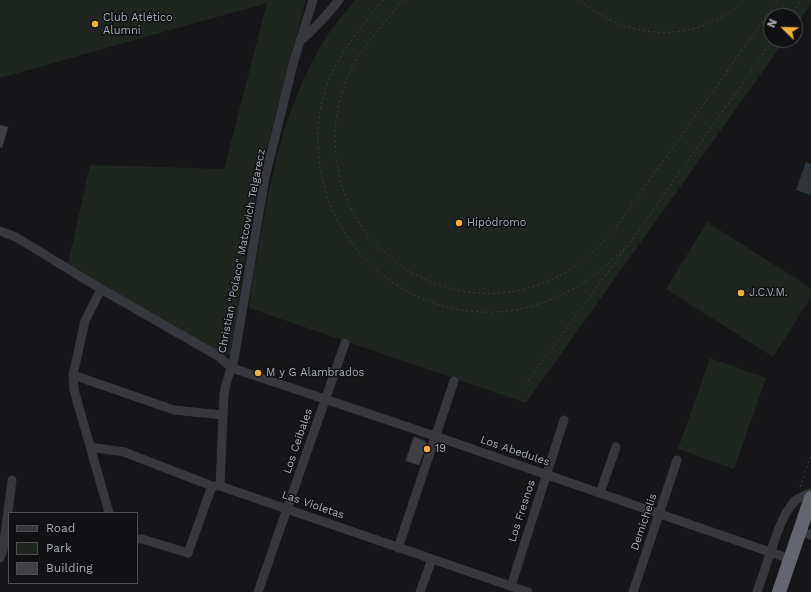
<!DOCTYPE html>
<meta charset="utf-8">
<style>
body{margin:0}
#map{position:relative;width:811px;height:592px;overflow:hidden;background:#161618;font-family:"Work Sans",sans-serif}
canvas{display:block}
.legend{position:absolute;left:8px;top:512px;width:130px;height:72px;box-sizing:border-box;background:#111113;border:1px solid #4d4f55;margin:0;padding:5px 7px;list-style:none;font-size:12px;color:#a8adb8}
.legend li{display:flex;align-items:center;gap:8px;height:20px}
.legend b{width:20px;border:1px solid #4d4f55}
.north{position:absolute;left:763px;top:8px;width:40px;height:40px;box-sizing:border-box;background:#111113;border:1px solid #4d4f55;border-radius:50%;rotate:293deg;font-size:11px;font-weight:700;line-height:16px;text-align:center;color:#a8adb8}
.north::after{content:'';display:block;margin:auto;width:14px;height:18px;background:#f2b134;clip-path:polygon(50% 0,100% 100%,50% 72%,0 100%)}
</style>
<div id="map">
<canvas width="811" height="592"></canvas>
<ul class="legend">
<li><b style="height:5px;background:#37383d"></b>Road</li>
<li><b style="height:11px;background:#1e261f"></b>Park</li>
<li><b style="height:11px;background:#404145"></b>Building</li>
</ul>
<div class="north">N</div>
</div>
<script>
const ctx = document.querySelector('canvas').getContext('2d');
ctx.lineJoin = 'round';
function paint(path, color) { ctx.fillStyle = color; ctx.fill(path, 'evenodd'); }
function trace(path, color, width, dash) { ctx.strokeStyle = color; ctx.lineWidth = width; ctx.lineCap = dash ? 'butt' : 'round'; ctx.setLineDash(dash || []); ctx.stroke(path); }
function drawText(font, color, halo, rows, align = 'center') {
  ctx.font = font + ' "Work Sans",sans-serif'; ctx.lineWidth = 3; ctx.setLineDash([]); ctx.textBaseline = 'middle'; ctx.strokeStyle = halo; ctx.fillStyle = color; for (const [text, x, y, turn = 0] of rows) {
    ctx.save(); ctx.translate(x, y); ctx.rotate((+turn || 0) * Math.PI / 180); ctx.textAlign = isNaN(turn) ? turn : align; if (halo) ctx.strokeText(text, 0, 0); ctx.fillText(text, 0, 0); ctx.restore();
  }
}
paint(new Path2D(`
 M0 0H306C288 64 271 129 257 194 246 246 239 300 231 353L230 354 226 355 94 289 66 273 90 165 224 169 267 3 113 46 0 78Z
 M355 0H811V4L795 27V16H771V40H785L526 403 249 308C251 283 257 258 261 234 265 215 267 196 272 177 282 130 300 79 325 39 334 25 344 13 355 0Z
 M707 222 811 288V297L773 357 666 289Z
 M710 358 766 378 734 469 678 449Z`), '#1e261f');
paint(new Path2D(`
 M806 162 811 164V195L796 190Z`), '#2c353c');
const building = new Path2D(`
 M0 125 8 127 2 148 0 147Z
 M414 437 425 441 427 444 419 465 406 461Z`);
paint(building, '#404145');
trace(building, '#303034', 1);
trace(new Path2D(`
 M383 0C359 30 338 53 325 91 319 109 317 129 318 148 323 252 418 329 521 309 550 303 576 289 599 271 609 264 617 255 626 247
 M403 0C389 17 374 34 362 52 354 63 348 76 343 90 333 118 333 150 340 179 360 256 438 305 516 291 528 288 540 285 551 280 576 269 596 251 614 230L778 0
 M581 0C590 10 604 17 617 23 661 41 710 33 745 0
 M790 16 802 0
 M627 247 773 40
 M525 385 625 249
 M800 487 811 455`), '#3d3f44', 1, [2, 3]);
trace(new Path2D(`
 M300 41C315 29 327 15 339 0
 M0 231 16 237 101 289 218 356 231 367 238 370 435 436 790 559
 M101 289 85 321 73 375 74 390 109 513
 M73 375 174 410 222 415
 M90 447 124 452 212 486H220L528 592
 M220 486 224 394 226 384 234 359 265 178 293 64 313 0
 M600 493 616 447
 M800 531 811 535
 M137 539H142L188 553 212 486
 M398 548 454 381
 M0 558 3 550 12 480
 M511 586 564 420
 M258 592 345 343
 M420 592 432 559
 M633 592 677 460
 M757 592C762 578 766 565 771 551 776 536 783 513 795 501 799 497 805 495 811 493`), '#37383d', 9);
trace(new Path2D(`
 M779 592 811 498`), '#63666e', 14);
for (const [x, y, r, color] of [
 [95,24,4,"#f2b134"],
 [459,223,4,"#f2b134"],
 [741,293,4,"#f2b134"],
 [258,373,4,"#f2b134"],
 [427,449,4,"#f2b134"]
]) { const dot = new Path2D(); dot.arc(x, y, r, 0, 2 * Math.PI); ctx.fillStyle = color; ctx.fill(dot); trace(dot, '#111113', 1.5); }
drawText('11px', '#a8adb8', '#111113', [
 ["Club Atlético",103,18],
 ["Alumni",103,31],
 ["Hipódromo",467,223],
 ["J.C.V.M.",749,293],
 ["M y G Alambrados",266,373],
 ["19",435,449]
], 'left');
drawText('11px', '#a8adb8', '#111113', [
 ["Christian \"Polaco\" Matcovich Telgarecz",242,251,-79],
 ["Los Ceibales",298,441,-71],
 ["Los Abedules",515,451,19],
 ["Las Violetas",313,505,19],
 ["Los Fresnos",522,511,-72],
 ["Demichelis",644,522,-71]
]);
</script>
